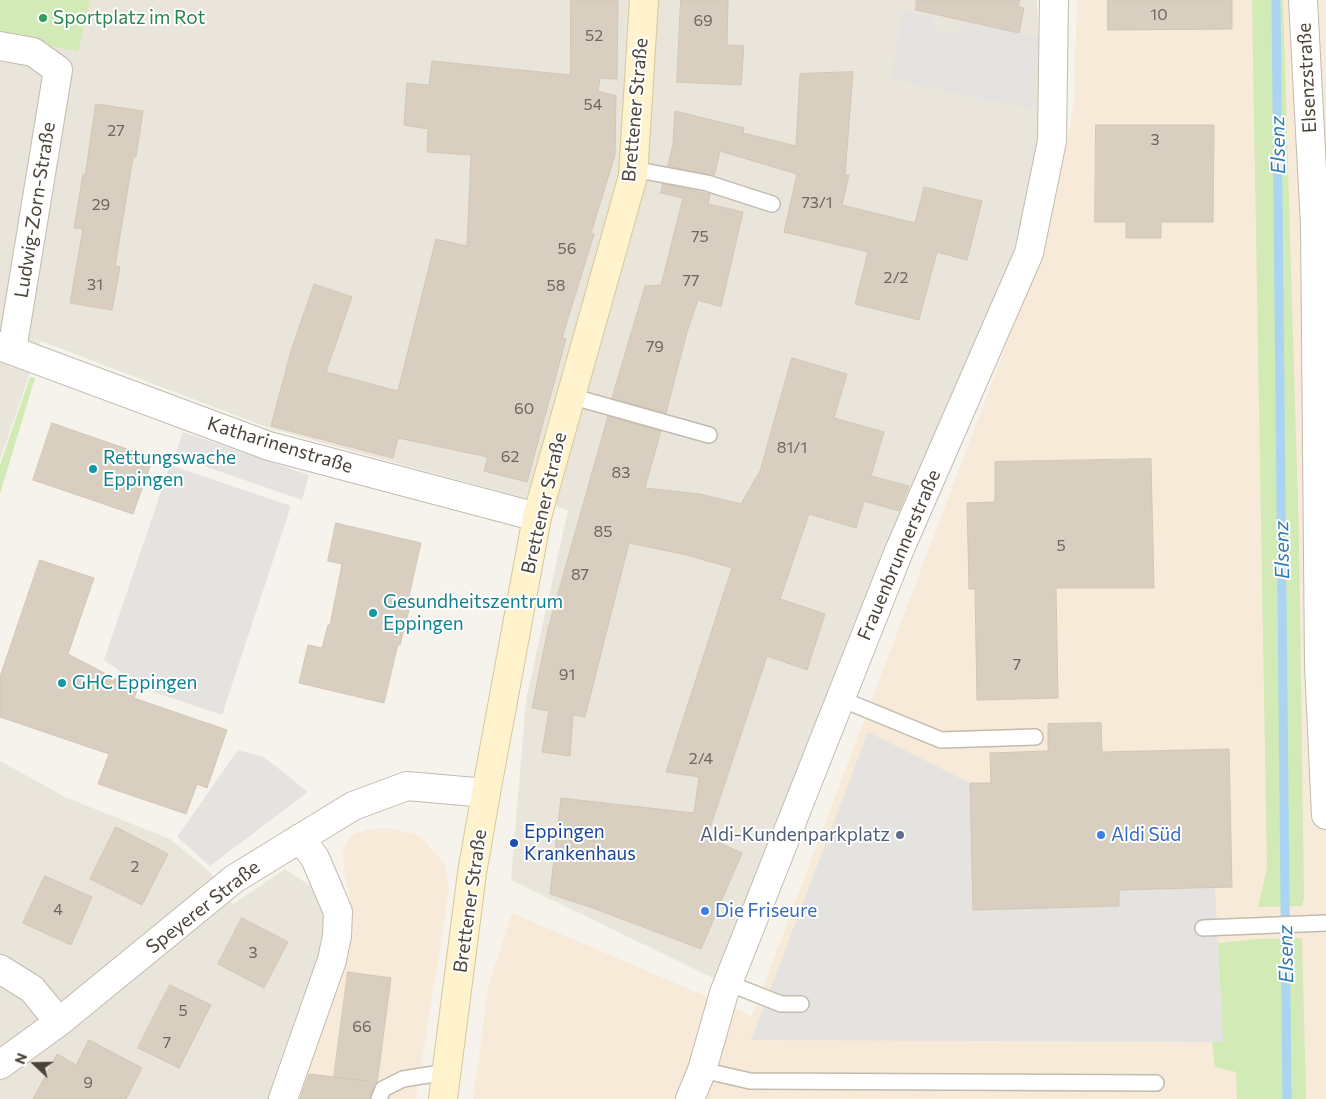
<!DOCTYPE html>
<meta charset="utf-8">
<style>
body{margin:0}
#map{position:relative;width:1326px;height:1099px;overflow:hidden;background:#f6f3ec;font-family:Commissioner,sans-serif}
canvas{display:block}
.north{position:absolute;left:10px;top:1039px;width:50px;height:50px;-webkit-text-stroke:4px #fff;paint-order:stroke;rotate:291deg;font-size:14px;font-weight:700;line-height:20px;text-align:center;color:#4b4439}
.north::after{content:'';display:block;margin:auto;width:18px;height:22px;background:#4b4439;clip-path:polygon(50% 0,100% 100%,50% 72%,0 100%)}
</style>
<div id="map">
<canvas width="1326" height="1099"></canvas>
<div class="north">N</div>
</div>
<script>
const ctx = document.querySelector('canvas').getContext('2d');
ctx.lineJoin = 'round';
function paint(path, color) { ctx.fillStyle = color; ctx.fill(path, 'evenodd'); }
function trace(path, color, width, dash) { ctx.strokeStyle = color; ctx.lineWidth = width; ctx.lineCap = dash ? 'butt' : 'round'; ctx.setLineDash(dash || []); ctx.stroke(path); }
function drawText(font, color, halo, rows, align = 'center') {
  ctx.font = font + ' Commissioner,sans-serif'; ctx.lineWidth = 4; ctx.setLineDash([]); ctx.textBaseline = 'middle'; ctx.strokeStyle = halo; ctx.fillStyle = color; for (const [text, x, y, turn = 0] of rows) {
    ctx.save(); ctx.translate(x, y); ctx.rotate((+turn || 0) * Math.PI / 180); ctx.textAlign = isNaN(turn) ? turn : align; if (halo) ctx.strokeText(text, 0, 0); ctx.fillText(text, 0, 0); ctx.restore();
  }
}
paint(new Path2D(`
 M0 0H1037L1043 123 1010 268 717 980 511 880 526 700 568 510 269 428 41 341 0 460Z
 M0 761 65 797 170 839 209 871 233 904 285 869 315 889 330 931 271 1099H0Z`), '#eae5da');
paint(new Path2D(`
 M1077 0H1326V1099H473L489 984 512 913 752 1016 1049 232 1074 105Z
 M391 828 420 836 444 863 449 889 416 1099H292L340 959 353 913 344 871 343 849 351 836 367 829Z`), '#f7ead8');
paint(new Path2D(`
 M0 0H90L78 51 0 36Z
 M1252 0H1283L1299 539 1304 897 1302 906 1258 907 1267 868Z
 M30 377 35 378 0 494V465Z
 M1302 938 1306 1099H1237L1236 1072 1215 1067 1212 1042 1223 1041 1218 943 1258 939Z`), '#d2eab5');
paint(new Path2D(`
 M902 11 933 17 932 29 959 34 962 22 1040 37 1033 109 891 79Z
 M183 432 309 475 302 500 175 456Z
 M170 465 291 506 222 715 145 689 104 660Z
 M868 732 970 783 974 910 1119 906V890L1215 888 1223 1042 751 1040Z
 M238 750 264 757 308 792 210 866 177 837Z`), '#e5e3e0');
trace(new Path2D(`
 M1276 0 1287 1099`), '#a9d4f2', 9);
const building = new Path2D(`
 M571 0H618L617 79 600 78 598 91 616 96 615 155 591 233 594 234 562 338 566 339 527 482 484 471 488 457 398 438 393 458 271 426 291 351 314 284 352 297 326 372 398 391 436 239 467 246 471 155 427 152 428 129 404 125 407 83 429 85 432 61 570 75Z
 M681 0H728L727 45 744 46 741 85 677 82Z
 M917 0H1020L1018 7 1024 8 1019 33 916 10Z
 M1108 0H1232V29L1108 30Z
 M853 72 845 175H849L842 205 915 223 924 187 982 201 967 260 937 252 919 320 855 304 868 252 784 232 797 174 720 151 714 176 668 166 673 144 675 111 744 128 743 133 796 146 800 74Z
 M96 104 143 111 136 157H133L115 266 120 267 112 310 70 303 83 229 74 228 83 174 85 175Z
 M1096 125H1214L1213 222H1161V238H1126V222H1095Z
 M663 184 710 194 708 204 743 212 721 307 698 300 687 332 666 413 612 398 645 286 661 285 683 198 661 193Z
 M792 358 847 374 834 418 884 432 871 476 909 486 899 511 864 501 856 528 809 514 780 599 825 614 807 670 767 656 707 837 742 853 701 949 593 908 550 894 561 798 694 813 699 777 666 772 732 568 687 555 629 543 585 717 573 715 570 756 542 752 549 711 532 708 548 629 608 416 661 431 645 488 700 494 741 504 760 471Z
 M52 423 153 458 133 514 33 480Z
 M1151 459 1154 588H1056L1058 698 977 700 975 589H969L967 503 995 502V462Z
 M336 523 421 543 408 601 411 602 400 645 398 644 384 703 299 683 308 645 322 648 328 625H330L342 564 328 561Z
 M40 560 94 578 68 654 137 690 134 698 227 730 207 788 197 784 186 814 98 784 109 754 0 717V677Z
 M1101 723 1102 752 1229 749 1232 887 1119 890V906L973 910 970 783H991L990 753 1048 751V724Z
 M116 827 168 854 142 905 90 879Z
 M45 876 92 897 71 945 23 923Z
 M242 918 288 942 264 988 218 964Z
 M348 972 391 978 377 1083 374 1086 370 1099H300L309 1074 368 1081 334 1077Z
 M170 985 211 1005 179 1068 138 1048Z
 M89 1040 142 1068 126 1099H33L57 1054 76 1065Z`);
paint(building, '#d8cfc1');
trace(building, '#d3c7b4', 1);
const lane = new Path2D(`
 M633 169 707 183 772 204
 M570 396 709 435
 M841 699 941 740 1035 737
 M1203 928 1326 923
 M728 983 781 1004H801
 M702 1070 750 1081 1156 1083
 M379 1099 383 1089 403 1079 447 1072`);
const street = new Path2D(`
 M1303 0 1315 225 1319 665 1326 815
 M0 46 33 52 58 70 12 350
 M0 346 269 446 537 517
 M0 969 32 989 59 1022
 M0 1065 59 1022 234 879 353 806 407 786 486 793
 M283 1099 332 960 337 936 338 912 315 858 300 838
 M690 1099 702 1070 724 993 899 551 1029 253 1052 141 1054 0`);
const secondary = new Path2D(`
 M443 1099 472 873 486 793 537 517 633 176 644 0`);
trace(lane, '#c2bbae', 18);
trace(street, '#c2bbae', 30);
trace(secondary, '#d6c79b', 30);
trace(lane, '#fff', 15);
trace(street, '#fff', 28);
trace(secondary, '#fff3cd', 28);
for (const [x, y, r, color] of [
 [43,18,5,"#2e9e5b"],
 [93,469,5,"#0f9aa8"],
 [373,613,5,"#0f9aa8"],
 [62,683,5,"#0f9aa8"],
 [900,835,5,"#5c6f8a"],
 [1101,835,5,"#3f7fe0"],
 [514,843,5,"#1a4fb4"],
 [705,911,5,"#3f7fe0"]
]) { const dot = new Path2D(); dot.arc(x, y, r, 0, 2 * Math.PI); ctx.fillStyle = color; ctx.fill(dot); trace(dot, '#fff', 2); }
drawText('16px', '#6e675b', null, [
 ["10",1159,15],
 ["69",703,21],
 ["52",594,36],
 ["54",593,105],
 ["27",116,131],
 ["3",1155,140],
 ["73/1",817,203],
 ["29",101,205],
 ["75",700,237],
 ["56",567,249],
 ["2/2",896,278],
 ["77",691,281],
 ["31",95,285],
 ["58",556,286],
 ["79",655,347],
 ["60",524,409],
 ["81/1",792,448],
 ["62",510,457],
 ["83",621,473],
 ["85",603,532],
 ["5",1061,546],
 ["87",580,575],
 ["7",1017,665],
 ["91",567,675],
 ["2/4",701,759],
 ["2",135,867],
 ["4",58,910],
 ["3",253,953],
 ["5",183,1011],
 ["66",362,1027],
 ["7",167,1043],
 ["9",88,1083]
]);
drawText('19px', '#27864d', '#fff', [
 ["Sportplatz im Rot",53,18]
], 'left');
drawText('19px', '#4b4439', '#fff', [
 ["Elsenzstraße",1307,78,-93],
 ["Brettener Straße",635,110,-85],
 ["Ludwig-Zorn-Straße",35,210,-81],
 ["Katharinenstraße",280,445,17],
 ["Brettener Straße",544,503,-77],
 ["Frauenbrunnerstraße",899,555,-67],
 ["Brettener Straße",470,901,-82],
 ["Speyerer Straße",203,907,-38]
]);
drawText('19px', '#0d838f', '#fff', [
 ["Rettungswache",103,458],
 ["Eppingen",103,480],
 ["Gesundheitszentrum",383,602],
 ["Eppingen",383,624],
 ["GHC Eppingen",72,683]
], 'left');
drawText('19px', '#164399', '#fff', [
 ["Eppingen",524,832],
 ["Krankenhaus",524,854]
], 'left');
drawText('19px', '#4e5e75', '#fff', [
 ["Aldi-Kundenparkplatz",890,835]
], 'right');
drawText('19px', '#366cbe', '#fff', [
 ["Aldi Süd",1111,835],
 ["Die Friseure",715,911]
], 'left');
drawText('italic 20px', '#2e7ab2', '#fff', [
 ["Elsenz",1278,145,-91],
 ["Elsenz",1282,550,-91],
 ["Elsenz",1286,954,-91]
]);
</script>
